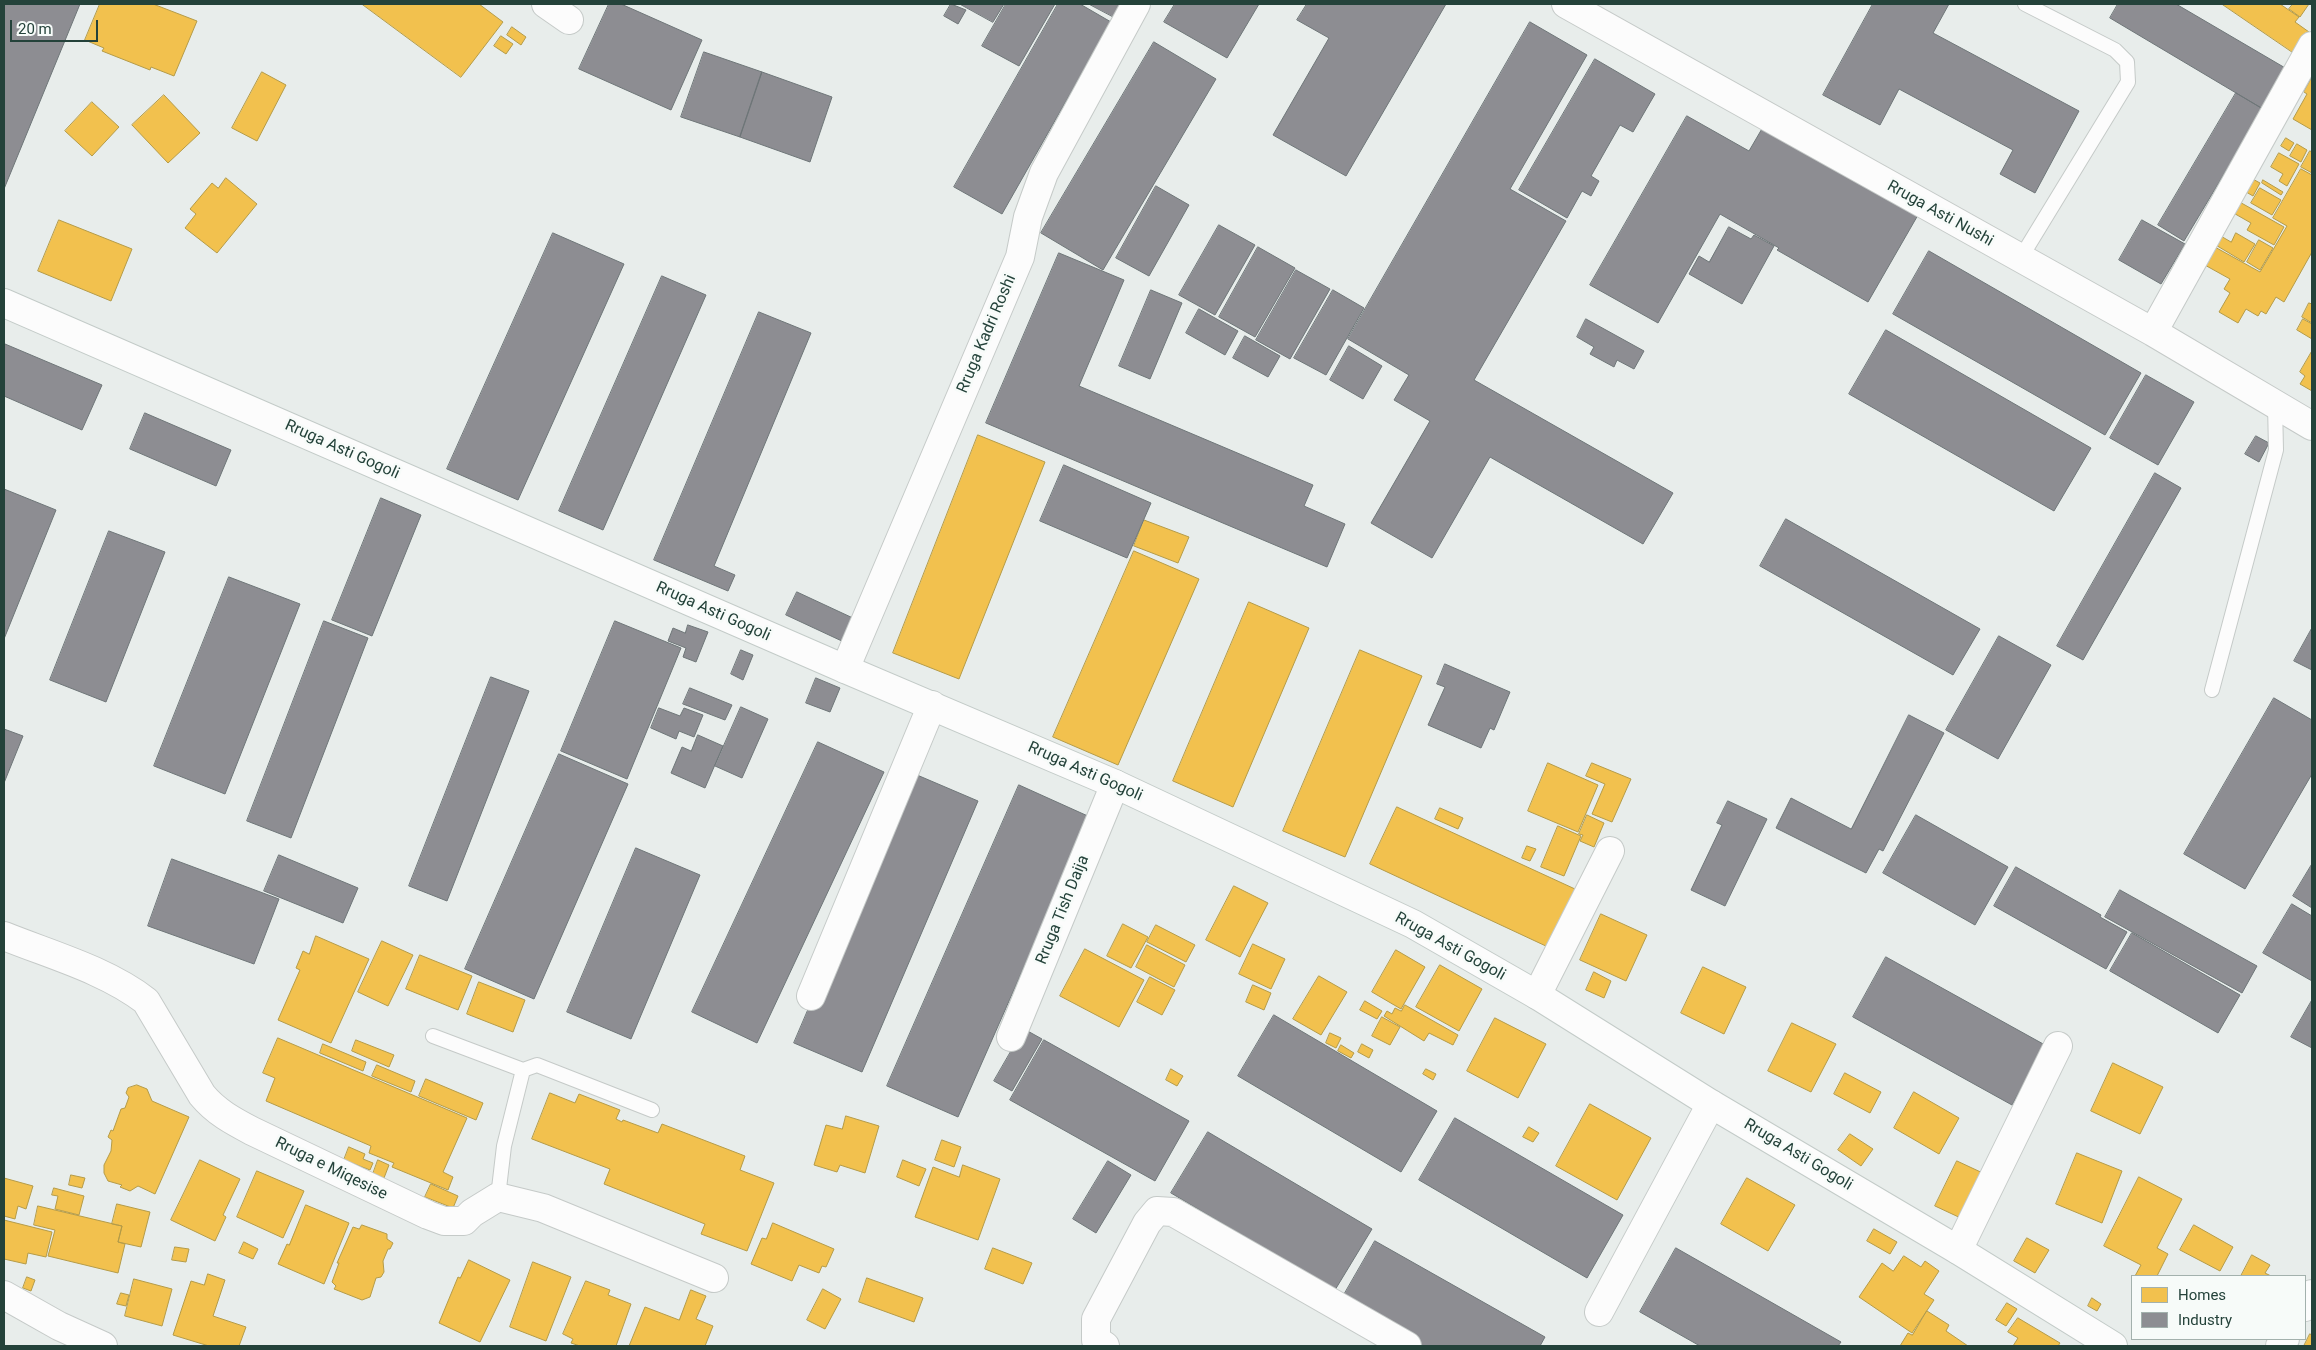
<!DOCTYPE html>
<style>
body{margin:0}
#map{position:relative;width:2316px;height:1350px;overflow:hidden;background:#e8edeb;font-family:Roboto,sans-serif}
canvas{display:block}
.frame{position:absolute;inset:0;border:5px solid #24423a;pointer-events:none}
.legend{position:absolute;left:2131px;top:1275px;width:175px;height:65px;box-sizing:border-box;background:#f7fbf9;border:1px solid #a3b1ad;margin:0;padding:6px 9px;list-style:none;font-size:15px;color:#24423a}
.legend li{display:flex;align-items:center;gap:10px;height:25px}
.legend b{width:25px;border:1px solid #a3b1ad}
.scale{position:absolute;left:10px;top:20px;width:88px;height:22px;box-sizing:border-box;border:2px solid #24423a;border-top:0;padding-left:6px;font-size:15px;line-height:18px;white-space:nowrap;color:#24423a;-webkit-text-stroke:4px #f7fbf9;paint-order:stroke}
</style>
<div id="map">
<canvas width="2316" height="1350"></canvas>
<div class="frame"></div>
<ul class="legend">
<li><b style="height:14px;background:#f2c14e"></b>Homes</li>
<li><b style="height:14px;background:#8d8d92"></b>Industry</li>
</ul>
<div class="scale">20 m</div>
</div>
<script>
const ctx = document.querySelector('canvas').getContext('2d');
ctx.lineJoin = 'round';
function paint(path, color) { ctx.fillStyle = color; ctx.fill(path, 'evenodd'); }
function trace(path, color, width, dash) { ctx.strokeStyle = color; ctx.lineWidth = width; ctx.lineCap = dash ? 'butt' : 'round'; ctx.setLineDash(dash || []); ctx.stroke(path); }
function drawText(font, color, halo, rows, align = 'center') {
  ctx.font = font + ' Roboto,sans-serif'; ctx.lineWidth = 5; ctx.setLineDash([]); ctx.textBaseline = 'middle'; ctx.strokeStyle = halo; ctx.fillStyle = color; for (const [text, x, y, turn = 0] of rows) {
    ctx.save(); ctx.translate(x, y); ctx.rotate((+turn || 0) * Math.PI / 180); ctx.textAlign = isNaN(turn) ? turn : align; if (halo) ctx.strokeText(text, 0, 0); ctx.fillText(text, 0, 0); ctx.restore();
  }
}
const homes = new Path2D(`
 M100 4H153L197 21 174 76 151 67 150 70 102 51 104 48 85 40Z
 M362 4H479L503 22 461 77Z
 M2222 4H2280L2299 17 2295 22 2309 32 2294 53Z
 M2293 4H2309L2300 17 2289 9Z
 M512 27 526 37 521 45 507 35Z
 M501 36 513 44 506 54 494 46Z
 M262 72 286 85 257 141 232 128Z
 M2312 77V130L2293 119 2307 94 2304 92Z
 M164 95 200 133 168 163 132 125Z
 M92 102 119 127 92 156 65 131Z
 M2286 138 2294 143 2289 151 2281 146Z
 M2297 144 2307 150 2301 162 2290 156Z
 M2310 151 2312 152V173L2301 167Z
 M2279 153 2299 164 2287 186 2279 181 2283 174 2271 167Z
 M2301 169 2312 175V252L2284 302 2276 297 2266 314 2261 311 2258 316 2246 309 2238 323 2219 312 2230 293 2224 289 2230 279 2203 264 2213 246 2260 272 2287 226 2273 218Z
 M2249 177 2260 183 2253 196 2241 189Z
 M226 178 257 204 217 253 185 228 196 214 190 209 212 183 218 188Z
 M2263 180 2283 192 2281 195 2262 183Z
 M2260 188 2281 200 2272 215 2251 203Z
 M2236 200 2284 227 2274 245 2247 230 2251 223 2230 211Z
 M59 220 132 249 111 301 38 271Z
 M2236 233 2255 244 2244 262 2214 244 2219 235 2231 242Z
 M2259 240 2273 248 2260 270 2247 262Z
 M2309 303 2312 304V323L2302 317Z
 M2303 319 2312 324V339L2297 330Z
 M2312 351V391L2300 384 2305 376 2300 372Z
 M978 435 1045 462 959 679 893 653Z
 M1144 520 1189 537 1178 563 1134 546Z
 M1134 551 1199 579 1118 765 1053 737Z
 M1249 602 1309 628 1233 807 1173 781Z
 M1360 650 1422 676 1345 857 1283 831Z
 M1548 763 1598 785 1578 832 1528 811Z
 M1592 763 1631 779 1612 822 1592 814 1605 784 1586 776Z
 M1397 807 1575 889 1548 947 1370 864Z
 M1440 808 1463 818 1458 829 1435 819Z
 M1587 815 1604 823 1594 847 1580 841 1583 835 1579 834Z
 M1558 826 1581 836 1564 876 1541 867Z
 M1527 846 1536 849 1530 861 1522 858Z
 M1234 886 1268 903 1240 957 1206 940Z
 M1601 914 1647 935 1626 981 1580 960Z
 M1123 924 1148 937 1131 968 1107 956Z
 M1156 925 1195 945 1186 962 1147 942Z
 M316 936 369 959 331 1043 278 1020 300 970 296 968 303 951 309 954Z
 M382 941 413 955 388 1006 358 992Z
 M1253 944 1285 959 1271 989 1239 974Z
 M1147 945 1185 965 1174 987 1136 967Z
 M1085 949 1144 980 1119 1027 1060 996Z
 M1396 950 1425 967 1401 1009 1372 992Z
 M420 955 472 976 458 1010 406 989Z
 M1440 965 1482 989 1459 1031 1416 1007Z
 M1703 967 1746 987 1724 1034 1681 1013Z
 M1594 972 1611 981 1604 998 1586 990Z
 M1319 976 1347 992 1321 1035 1293 1019Z
 M1150 977 1175 990 1162 1015 1137 1002Z
 M479 982 525 1000 513 1032 467 1014Z
 M1253 985 1271 993 1264 1010 1246 1002Z
 M1365 1001 1382 1011 1377 1019 1360 1010Z
 M1405 1005 1458 1035 1453 1045 1429 1033 1424 1041 1384 1016 1387 1011 1392 1014 1395 1008 1401 1011Z
 M1382 1017 1400 1027 1390 1045 1372 1036Z
 M1495 1018 1546 1044 1518 1098 1467 1071Z
 M1792 1023 1836 1044 1811 1092 1768 1071Z
 M1330 1033 1341 1038 1336 1048 1326 1043Z
 M278 1038 467 1118 443 1172 453 1177 448 1190 392 1167 394 1163 369 1153 371 1146 266 1101 275 1078 263 1073Z
 M356 1040 394 1055 389 1067 352 1051Z
 M323 1044 366 1062 363 1071 320 1053Z
 M1362 1044 1373 1050 1369 1058 1358 1052Z
 M1341 1045 1354 1053 1351 1058 1338 1051Z
 M2113 1063 2163 1087 2140 1134 2091 1111Z
 M377 1065 415 1081 411 1092 372 1076Z
 M1171 1069 1183 1076 1177 1086 1166 1080Z
 M1426 1069 1436 1074 1433 1080 1423 1074Z
 M1845 1073 1881 1092 1870 1113 1834 1094Z
 M426 1079 483 1103 476 1120 419 1096Z
 M137 1085 147 1089 152 1101 189 1117 155 1194 138 1186 130 1191 120 1187 122 1185 108 1181 104 1173V1165L111 1151 112 1140 108 1137 111 1130 113 1131 121 1109 125 1108 129 1097 126 1093 128 1088Z
 M1914 1092 1959 1118 1939 1154 1894 1128Z
 M550 1093 575 1103 579 1094 620 1110 616 1119 622 1122 623 1120 658 1133 662 1124 745 1156 740 1170 774 1183 747 1251 701 1234 705 1224 604 1184 610 1169 532 1139Z
 M1590 1104 1651 1138 1617 1200 1556 1166Z
 M846 1116 879 1126 865 1173 840 1165 837 1172 814 1165 826 1125 842 1129Z
 M1529 1127 1539 1133 1533 1142 1523 1137Z
 M1850 1134 1873 1149 1861 1166 1838 1150Z
 M942 1140 961 1147 954 1167 935 1160Z
 M349 1147 365 1154 363 1159 373 1163 370 1170 344 1160Z
 M2077 1153 2122 1171 2102 1223 2056 1204Z
 M200 1160 240 1179 223 1215 226 1217 215 1241 171 1220Z
 M378 1160 389 1165 384 1178 373 1174Z
 M903 1160 926 1169 919 1186 897 1177Z
 M1957 1161 1987 1175 1965 1220 1935 1206Z
 M963 1165 1000 1179 978 1240 915 1217 933 1167 959 1177Z
 M257 1171 304 1191 283 1238 237 1217Z
 M71 1175 85 1178 82 1188 69 1185Z
 M2139 1177 2182 1199 2157 1248 2168 1254 2157 1276H2135L2141 1265 2104 1246Z
 M4 1178 33 1186 26 1209 18 1206 15 1219 4 1216Z
 M1747 1178 1795 1205 1768 1251 1721 1224Z
 M431 1184 458 1196 453 1208 425 1197Z
 M54 1188 84 1196 79 1215 55 1209 58 1196 52 1195Z
 M117 1204 150 1212 141 1247 118 1242 122 1226 112 1224Z
 M306 1205 349 1223 324 1284 278 1264 287 1244 289 1245Z
 M38 1206 122 1226 118 1242 125 1244 118 1273 48 1256 55 1230 34 1225Z
 M4 1220 52 1232 46 1257 28 1253 26 1264 4 1259Z
 M773 1223 834 1249 826 1267 822 1266 819 1273 799 1265 792 1281 751 1264 762 1238 766 1239Z
 M362 1225 387 1234V1239L393 1243 390 1249H388L383 1261 384 1272 381 1277 376 1278 370 1297 362 1300 334 1289 336 1286 332 1282 339 1263H337L353 1227 359 1229Z
 M2194 1225 2233 1247 2220 1271 2180 1250Z
 M1874 1229 1897 1242 1890 1254 1867 1241Z
 M2027 1238 2049 1250 2035 1273 2014 1261Z
 M244 1242 258 1249 253 1259 239 1253Z
 M175 1247 189 1249 186 1262 172 1260Z
 M993 1248 1032 1263 1023 1284 985 1269Z
 M2252 1255 2270 1265 2265 1273 2271 1276H2241Z
 M1904 1256 1921 1267 1925 1261 1939 1271 1924 1294 1934 1300 1912 1333 1859 1297 1882 1263 1893 1271Z
 M469 1260 510 1280 480 1342 439 1323 458 1277 460 1278Z
 M533 1262 571 1277 546 1341 510 1327Z
 M208 1274 225 1280 213 1316 246 1327 239 1346H209L173 1335 191 1281 204 1285Z
 M27 1277 35 1280 31 1291 23 1288Z
 M867 1278 923 1298 914 1322 859 1302Z
 M134 1279 172 1289 162 1326 125 1316Z
 M586 1281 610 1290 608 1295 631 1304 616 1346H580L571 1343 573 1339 563 1334Z
 M823 1289 841 1299 825 1329 807 1320Z
 M691 1290 706 1296 696 1319 713 1326 705 1346H629L645 1307 679 1320Z
 M121 1293 129 1295 126 1306 117 1304Z
 M2092 1298 2101 1304 2097 1311 2088 1306Z
 M2007 1303 2017 1309 2006 1326 1996 1320Z
 M1927 1311 1949 1325 1946 1331 1968 1346H1900L1908 1333 1912 1335Z
 M2018 1318 2060 1343 2058 1346H2013L2018 1338 2008 1332Z
 M2310 1334 2312 1335V1346H2304Z`);
paint(homes, '#f2c14e');
trace(homes, '#b49b48', 1);
const industry = new Path2D(`
 M4 4H80L4 189Z
 M609 4H621L702 40 671 110 579 69Z
 M951 4 966 10 958 24 944 16Z
 M960 4H1004L993 22Z
 M1006 4H1055L1019 66 982 46Z
 M1058 4H1080L1111 22 1002 214 954 187Z
 M1089 4H1121L1114 17Z
 M1175 4H1259L1227 58 1164 22Z
 M1307 4H1446L1346 176 1273 135 1329 38 1297 20Z
 M1873 4H1949L1933 33 2079 111 2035 193 2000 174 2013 150 1899 89 1880 125 1823 95Z
 M2118 4H2176L2287 69 2263 109 2110 18Z
 M1530 22 1587 55 1510 189 1566 221 1474 380 1673 493 1643 544 1490 457 1432 558 1371 523 1430 421 1394 400 1409 375 1348 339Z
 M1154 42 1216 79 1103 270 1041 233Z
 M704 52 762 72 740 137 681 117Z
 M1595 59 1655 94 1633 132 1620 125 1591 176 1599 181 1591 196 1582 191 1567 218 1519 190Z
 M762 72 832 97 810 162 740 137Z
 M2236 93 2263 109 2184 241 2158 225Z
 M1687 116 1749 151 1763 127 1918 215 1868 302 1777 250 1779 248 1720 214 1658 323 1590 285Z
 M1156 186 1189 205 1149 276 1116 258Z
 M2142 220 2185 244 2161 284 2119 260Z
 M1219 225 1255 245 1215 315 1179 295Z
 M1729 227 1751 239 1754 235 1774 246 1742 304 1689 274 1699 256 1709 262Z
 M553 233 624 264 518 500 447 469Z
 M1258 247 1295 268 1255 337 1219 317Z
 M1929 251 2141 373 2105 435 1893 314Z
 M1059 253 1124 280 1079 386 1313 485 1304 506 1345 524 1327 567 986 423Z
 M1296 270 1330 289 1290 359 1256 340Z
 M662 276 706 295 603 530 559 511Z
 M1151 290 1182 303 1150 379 1119 366Z
 M1333 290 1364 308 1326 375 1294 358Z
 M1199 309 1238 331 1225 355 1186 333Z
 M759 312 811 333 714 566 735 575 728 591 654 560Z
 M1586 319 1644 351 1634 369 1617 360 1614 367 1590 354 1594 347 1577 337Z
 M1886 330 2091 448 2054 511 1849 394Z
 M1245 336 1280 356 1268 377 1233 358Z
 M5 344 102 385 82 430 4 396Z
 M1349 346 1382 366 1363 399 1330 380Z
 M2146 375 2194 402 2158 465 2110 438Z
 M145 413 231 450 216 486 130 449Z
 M2256 436 2269 443 2259 462 2245 454Z
 M1064 465 1151 503 1127 558 1040 521Z
 M2155 473 2181 488 2083 660 2057 646Z
 M4 489 56 510 4 639Z
 M381 498 421 515 372 636 332 620Z
 M1786 519 1980 629 1953 675 1760 566Z
 M109 531 165 552 106 702 50 680Z
 M229 577 300 604 225 794 154 766Z
 M797 592 855 619 844 642 786 615Z
 M324 621 368 638 291 838 247 821Z
 M615 621 681 648 627 779 561 751Z
 M688 625 708 632 696 662 683 657 686 648 668 641 673 628 685 633Z
 M2312 628V670L2294 661Z
 M1999 636 2051 665 1998 759 1946 730Z
 M741 650 753 655 743 680 731 674Z
 M1445 664 1510 692 1494 730 1490 728 1481 748 1428 725 1445 687 1437 684Z
 M491 677 529 691 447 901 409 886Z
 M816 678 840 688 830 712 806 703Z
 M690 688 732 705 725 720 683 704Z
 M2274 698 2312 720V774L2245 889 2184 854Z
 M741 707 768 719 742 778 715 766Z
 M659 708 680 716 684 708 703 715 694 737 679 731 676 739 651 728Z
 M1909 715 1944 733 1883 851 1879 849 1866 873 1776 828 1791 798 1851 829Z
 M4 729 23 736 4 783Z
 M698 735 723 746 705 788 671 773 682 747 691 751Z
 M818 742 884 772 757 1043 692 1012Z
 M559 754 628 784 534 999 465 969Z
 M910 772 978 801 862 1072 794 1043Z
 M1019 785 1090 817 958 1117 887 1086Z
 M1728 801 1767 819 1725 906 1691 890 1722 825 1717 823Z
 M1916 815 2008 867 1975 925 1883 873Z
 M636 848 700 875 631 1039 567 1012Z
 M279 855 358 888 343 923 264 891Z
 M172 859 279 899 254 964 148 926Z
 M2312 864V908L2293 896Z
 M2016 867 2101 915 2100 917 2127 932 2106 969 1994 906Z
 M2120 890 2257 966 2242 993 2105 917Z
 M2292 904 2312 916V981L2263 953Z
 M2132 933 2240 995 2218 1033 2110 971Z
 M1886 957 2045 1045 2012 1105 1853 1017Z
 M2312 1000V1048L2291 1037Z
 M1274 1015 1437 1111 1401 1172 1238 1076Z
 M1024 1029 1042 1039 1012 1091 994 1081Z
 M1044 1040 1189 1121 1155 1181 1010 1100Z
 M1455 1118 1623 1215 1587 1278 1419 1180Z
 M1208 1132 1372 1229 1335 1290 1171 1193Z
 M1108 1161 1131 1175 1096 1233 1073 1219Z
 M1375 1241 1545 1337 1540 1346H1423L1341 1300Z
 M1676 1248 1841 1342 1838 1346H1700L1640 1312Z`);
paint(industry, '#8d8d92');
trace(industry, '#6e7678', 1);
const lane = new Path2D(`
 M2020 259 2128 82 2127 62 2115 50 2025 4
 M2212 690 2276 450 2275 404
 M433 1036 523 1070
 M498 1197 504 1146 523 1070 537 1065 652 1110`);
const street = new Path2D(`
 M546 4 569 20
 M1566 4 2153 332 2312 426
 M2153 332 2312 46
 M845 669 1020 257 1028 217 1044 173 1136 4
 M4 936C51 955 106 970 146 1001L202 1095C216 1112 233 1121 252 1131L428 1215 444 1221H464L472 1213 498 1197 543 1208 714 1278
 M1537 995 1610 851
 M811 996 932 705
 M1011 1037 1115 784
 M1958 1250 2058 1046
 M4 1295 59 1326 103 1346
 M2305 1307 2312 1294
 M1599 1312 1711 1104
 M1105 1346 1096 1340V1319L1147 1223 1157 1211 1173 1212 1407 1346
 M2280 1346 2285 1339`);
const secondary = new Path2D(`
 M4 303 845 669 1115 784 1413 924 1537 995 1711 1104 1958 1250 2113 1346`);
trace(lane, '#c5cac8', 16);
trace(street, '#c5cac8', 30);
trace(secondary, '#c3cbc8', 30);
trace(lane, '#fcfcfc', 14);
trace(street, '#fcfcfc', 28);
trace(secondary, '#fcfcfc', 28);
drawText('16px', '#24423a', '#f7fbf9', [
 ["Rruga Asti Nushi",1940,214,29],
 ["Rruga Kadri Roshi",987,334,-67],
 ["Rruga Asti Gogoli",342,450,24],
 ["Rruga Asti Gogoli",713,612,24],
 ["Rruga Asti Gogoli",1085,772,24],
 ["Rruga Tish Daija",1063,910,-68],
 ["Rruga Asti Gogoli",1450,947,29],
 ["Rruga Asti Gogoli",1798,1155,31],
 ["Rruga e Miqesise",331,1169,26]
]);
</script>
